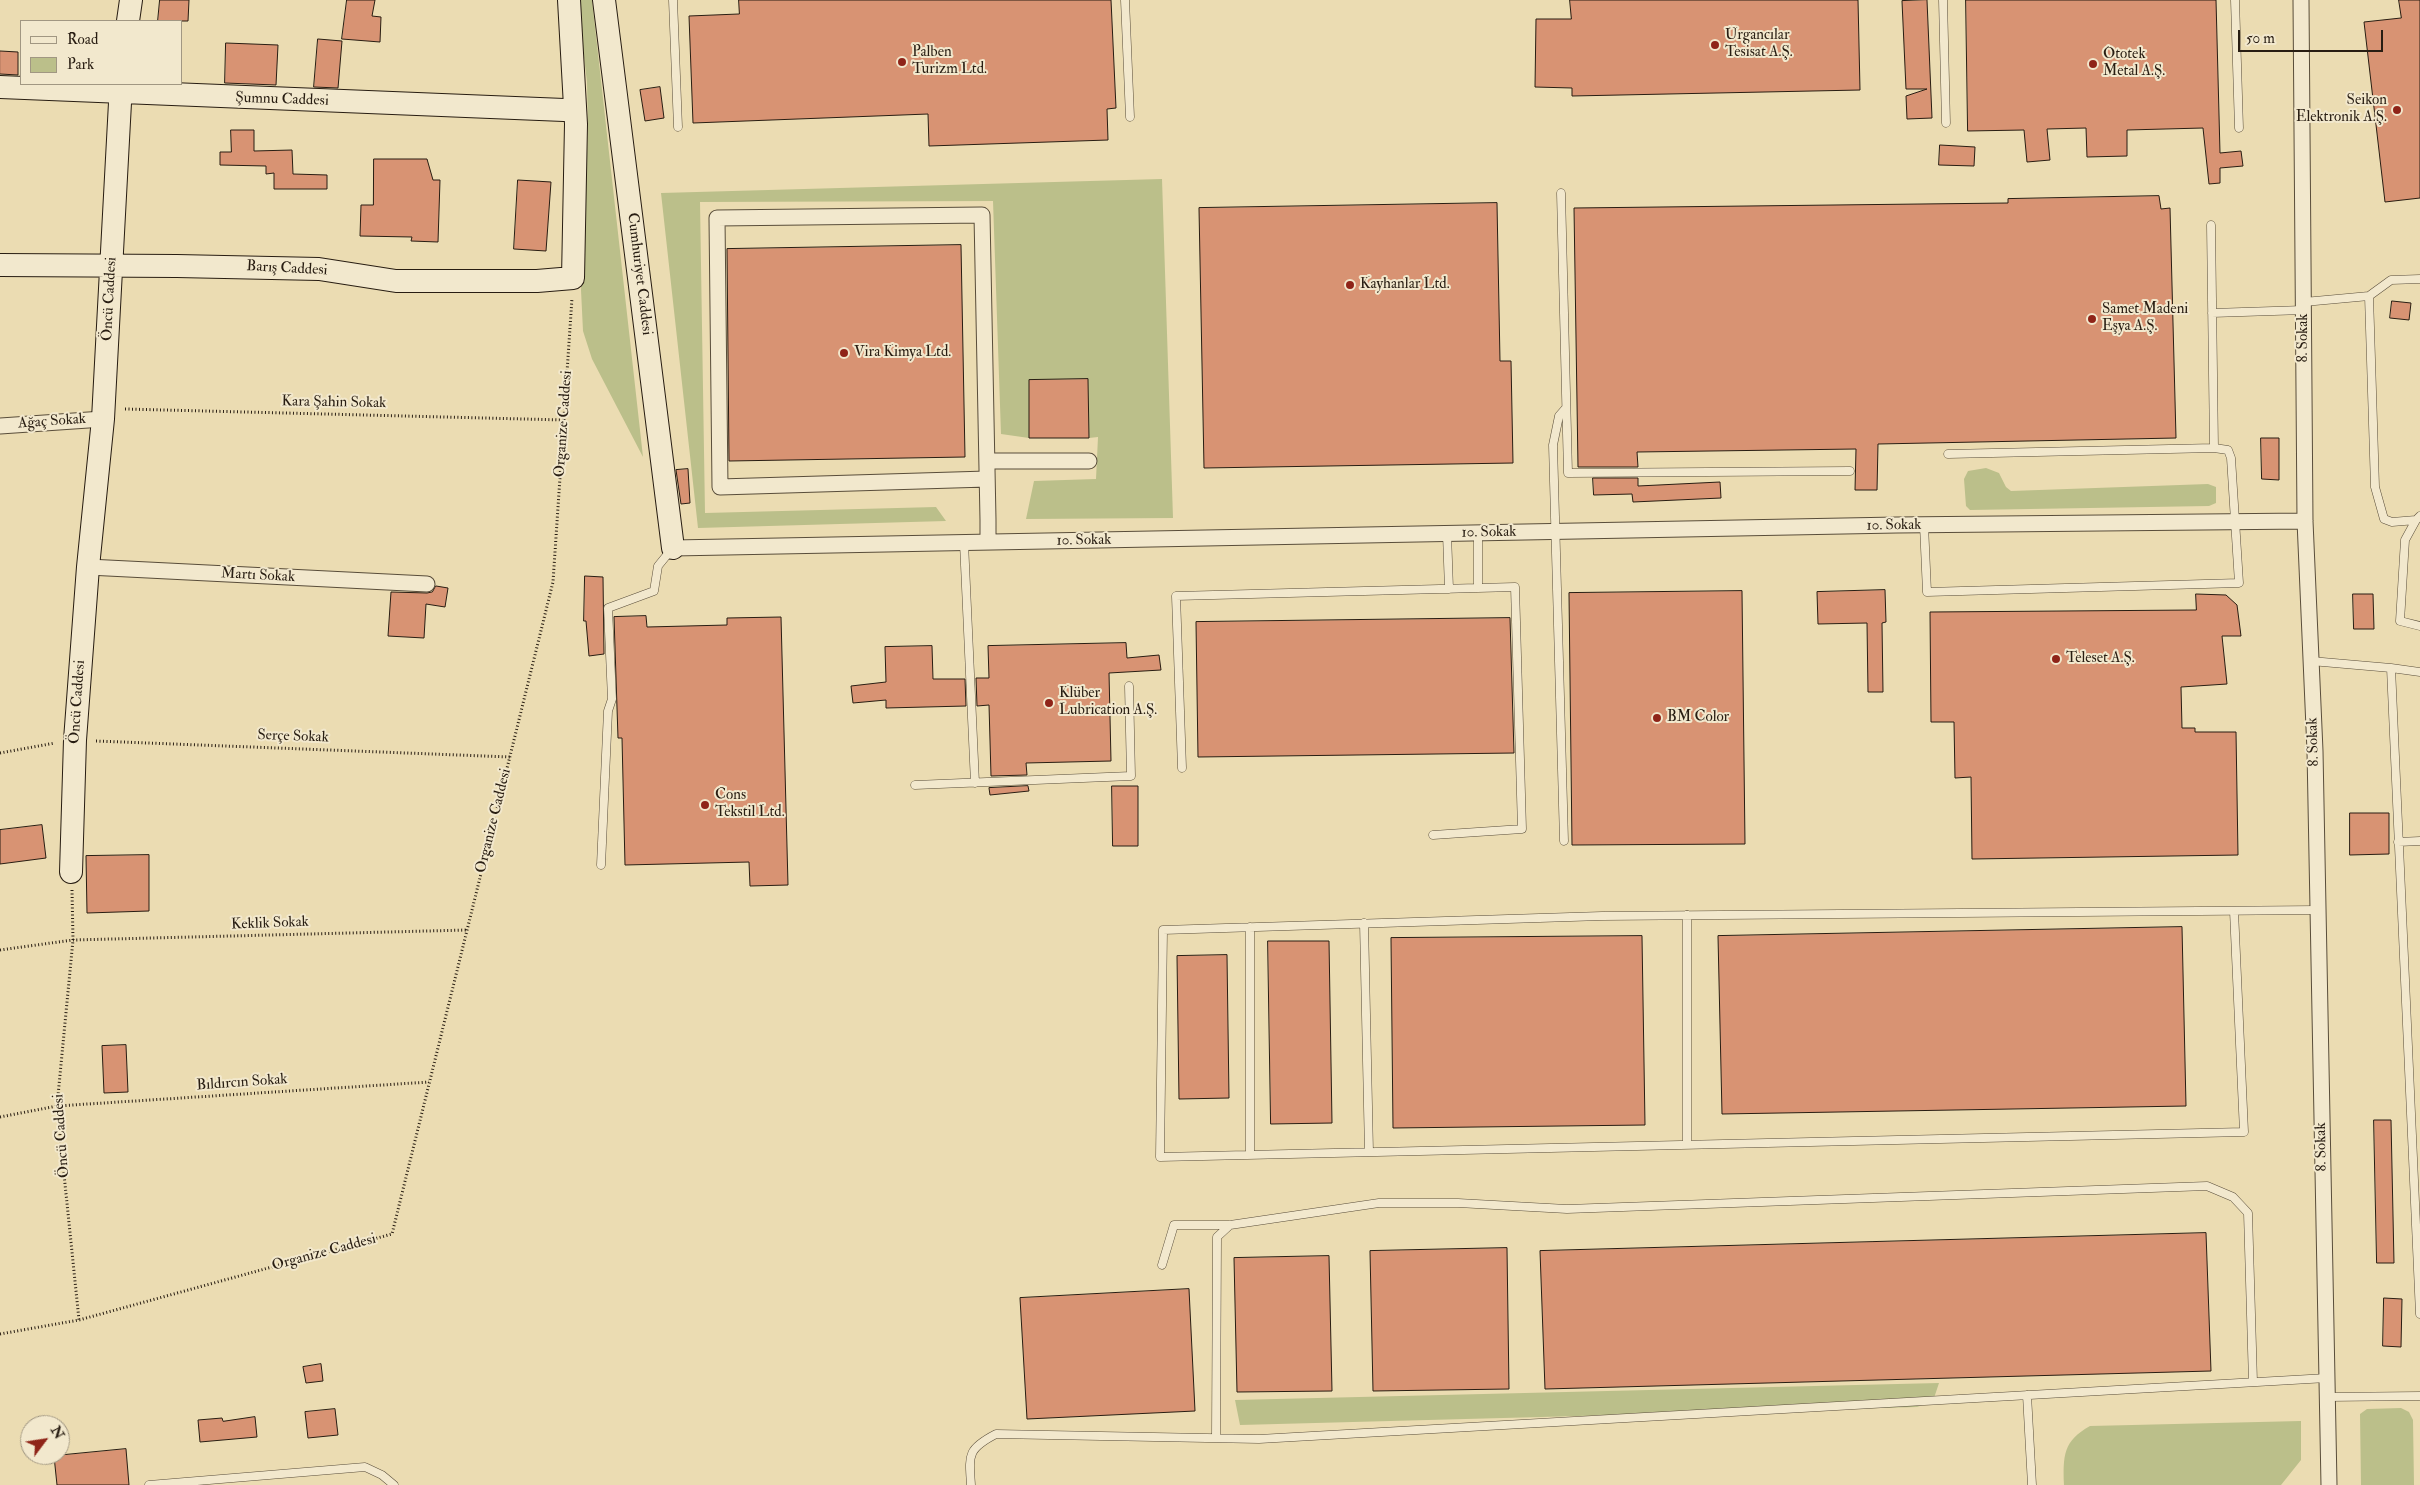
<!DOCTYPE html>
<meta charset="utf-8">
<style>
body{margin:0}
#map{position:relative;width:2420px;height:1485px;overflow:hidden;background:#ebdcb2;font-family:"IM FELL Double Pica",serif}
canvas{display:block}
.legend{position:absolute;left:20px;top:20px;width:162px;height:65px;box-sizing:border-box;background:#f2e8cd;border:1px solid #a19782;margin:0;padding:6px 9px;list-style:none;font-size:15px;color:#281d12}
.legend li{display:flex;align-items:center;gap:10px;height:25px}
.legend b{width:25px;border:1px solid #a19782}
.north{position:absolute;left:20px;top:1415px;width:50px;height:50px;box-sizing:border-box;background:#f2e8cd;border:1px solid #a19782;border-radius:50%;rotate:59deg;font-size:14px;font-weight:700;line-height:20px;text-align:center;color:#281d12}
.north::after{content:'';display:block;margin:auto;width:18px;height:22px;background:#8f2418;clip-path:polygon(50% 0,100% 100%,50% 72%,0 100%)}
.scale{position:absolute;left:2238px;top:30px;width:145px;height:22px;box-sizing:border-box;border:2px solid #281d12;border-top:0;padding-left:6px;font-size:15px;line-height:18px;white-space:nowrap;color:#281d12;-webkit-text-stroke:4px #f2e8cd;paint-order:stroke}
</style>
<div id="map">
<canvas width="2420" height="1485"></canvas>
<ul class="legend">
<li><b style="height:6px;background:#f2e8cd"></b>Road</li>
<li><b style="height:14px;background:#bbbf8a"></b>Park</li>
</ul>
<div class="north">N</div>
<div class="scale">50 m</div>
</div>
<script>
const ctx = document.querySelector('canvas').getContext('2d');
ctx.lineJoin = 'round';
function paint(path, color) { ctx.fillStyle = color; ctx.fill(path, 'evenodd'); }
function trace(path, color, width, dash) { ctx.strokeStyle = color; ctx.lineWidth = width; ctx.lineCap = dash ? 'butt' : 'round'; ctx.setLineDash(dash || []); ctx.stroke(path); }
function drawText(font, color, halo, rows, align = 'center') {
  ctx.font = font + ' "IM FELL Double Pica",serif'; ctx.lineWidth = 4; ctx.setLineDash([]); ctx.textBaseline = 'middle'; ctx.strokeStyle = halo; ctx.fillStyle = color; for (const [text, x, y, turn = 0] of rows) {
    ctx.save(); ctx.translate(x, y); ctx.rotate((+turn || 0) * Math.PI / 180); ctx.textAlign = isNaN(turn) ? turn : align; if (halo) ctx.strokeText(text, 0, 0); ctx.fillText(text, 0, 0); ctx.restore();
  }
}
paint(new Path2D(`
 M577 0H592L643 457 592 359 583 331 581 290 588 130 587 82Z
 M1162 179 1173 518 1026 519 1034 481 1096 479 1098 437 1089 438 1088 379 1029 380V438L1001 434 993 201 700 202 705 513 936 507 946 521 698 528 661 193Z
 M1986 468 1999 473 2006 487 2011 491 2208 484 2216 487V503L2209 506 1970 510 1966 506 1964 479 1968 471Z
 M1939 1383 1933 1401 1917 1407 1240 1425 1235 1400Z
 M2401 1408 2409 1412 2413 1420 2414 1485H2361L2360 1414 2367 1409Z
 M2301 1421V1460L2281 1485H2064C2063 1456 2063 1441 2090 1426Z`), '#bbbf8a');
const building = new Path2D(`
 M160 0H189L188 21H158Z
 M347 0H375L372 16 381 17 380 42 342 39Z
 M739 0H1111L1116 108 1107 109 1108 140 929 146 928 114 693 123 689 16 739 14Z
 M1570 0H1858L1860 90 1572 96V88L1535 87 1536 19H1571Z
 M1927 0 1932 118 1907 119 1906 96 1927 89H1906L1902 1Z
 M1966 0H2216L2220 153 2241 151 2243 166 2220 168V183L2209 184 2203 128 2127 130V156L2087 157 2086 128 2047 129 2050 160 2027 162 2024 130 1968 131Z
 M2399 0H2420V198L2385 202 2364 22 2401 18Z
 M318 39 342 41 338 88 314 87Z
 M226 43 278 45 276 85 225 83Z
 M0 51 18 52V75L0 74Z
 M660 87 664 118 645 121 640 90Z
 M231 130H254V151L292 150 293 174 327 175V189H274V173L266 174V166L220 165V152H231Z
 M1940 145 1975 147 1974 166 1939 165Z
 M374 159H427L433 180H440L438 242 411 241 412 237 360 236 361 205H373Z
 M518 180 551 182 546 251 514 249Z
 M2159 196 2161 209 2170 208 2176 438 1878 444 1877 490H1855L1856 449 1637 452 1638 467H1578L1574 208 2008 203V199Z
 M1497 203 1500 361H1511L1513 463 1204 468 1199 208Z
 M961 245 965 457 729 461 727 249Z
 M2392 301 2411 303 2409 320 2390 318Z
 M1088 379 1089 438H1029V380Z
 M2261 438H2279V480L2262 479Z
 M688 469 690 503 681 504 676 470Z
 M1593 478H1638V486L1720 482 1721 498 1633 502 1632 494 1594 495Z
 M585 576 603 577 604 654 589 656 586 621H584Z
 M436 586 448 588 445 607 426 604 424 638 388 636 391 592 427 593 432 592Z
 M1885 590 1886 622 1882 623 1883 692H1868L1867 623 1818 624 1817 592Z
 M1742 591 1745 844 1572 845 1569 593Z
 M2196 594 2226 595 2237 605 2241 636H2222L2227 684 2181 687 2182 728H2195V732H2236L2238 855 1972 859 1971 777 1955 778 1954 722H1931L1930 612 2196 610Z
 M2353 594H2373L2374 629H2354Z
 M646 616 647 627 727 625V618L781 617 788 885 750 886 749 862 625 865 622 738H618L614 617Z
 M1510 618 1514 753 1198 757 1196 622Z
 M1126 643 1127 658 1159 655 1161 670 1109 673 1111 761 1026 763 1027 775 991 776 989 705 977 706 976 678H989L988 646Z
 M932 646 933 679H965L966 706 886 708V700L853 703 851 686 886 682 885 647Z
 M1028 786 1029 791 990 795 989 788Z
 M1112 786H1138V846H1113Z
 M2350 813H2389V854L2350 855Z
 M42 825 46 858 0 864V830Z
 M149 855V911L87 913 86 856Z
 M2182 927 2186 1106 1722 1114 1718 936Z
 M1642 936 1645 1125 1393 1128 1391 938Z
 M1268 941H1329L1332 1123 1271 1124Z
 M1227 955 1229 1098 1179 1099 1177 956Z
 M126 1045 128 1092 104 1093 102 1046Z
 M2374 1120H2391L2394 1263H2377Z
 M2206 1233 2211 1371 1545 1389 1540 1251Z
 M1507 1248 1509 1389 1373 1391 1370 1251Z
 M1329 1256 1332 1391 1237 1392 1234 1258Z
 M1189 1289 1195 1411 1027 1419 1020 1298Z
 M2384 1298 2402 1299 2401 1347 2383 1346Z
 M321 1364 323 1381 306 1383 303 1367Z
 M335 1409 338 1435 308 1438 305 1412Z
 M255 1417 257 1437 200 1442 198 1420 222 1418 223 1421Z
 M126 1449 129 1485H57L54 1456Z`);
paint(building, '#d89373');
trace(building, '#281d12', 1);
const lane = new Path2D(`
 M673 0 678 127
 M1125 0 1130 117
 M1943 0 1946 123
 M2235 0 2239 128
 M1561 193 1568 473 1850 471
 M2211 225 2214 448
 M2369 296 2375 487 2384 519 2392 522 2416 520 2420 516
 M2304 302 2369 296 2391 280 2420 279
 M2212 313 2304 310
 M2416 520 2405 540 2400 621 2420 626
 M1924 525 1927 592 2239 583 2231 458 2228 450 2214 448 1948 454
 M1447 534 1449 589
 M964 543 975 783
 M1478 588V533
 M2311 661 2391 668 2420 672
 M2391 668 2420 1314
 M1182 768 1176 596 1515 587 1522 829 1433 835
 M915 785 1131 776 1129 686
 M1564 841 1553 445 1559 416 1566 408
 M2398 842 2420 841
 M601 865 608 711 612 699 608 608 654 591 658 566 671 550
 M2234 911 2244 1132 1160 1157 1163 930 1602 916 2318 910
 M1364 923 1369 1152
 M1250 927V1155
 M1687 1145V915
 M1162 1265 1174 1225H1230L1379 1203H1458L1567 1209 2207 1186 2233 1197 2248 1213 2253 1382
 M2027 1395 2032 1485
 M2327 1397 2420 1396
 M1216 1438 1217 1237 1230 1225
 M149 1485 365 1467 382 1475 394 1485
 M971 1485C969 1455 967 1449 996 1434L1259 1439 2327 1378`);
const street = new Path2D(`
 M2301 0 2305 521 2315 751 2329 1485
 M0 426 103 419
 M987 461H1089
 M987 479 720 487 717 218 982 215 988 520V542
 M673 548 1897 525 2305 521
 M88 567 427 584`);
const secondary = new Path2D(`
 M604 0 673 548
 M128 21 131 0
 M0 87 564 110
 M0 265 177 266 319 269 396 281H537L573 278 576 124 569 0
 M71 872 75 740 88 567 103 419 121 84`);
trace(lane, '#594d3a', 9);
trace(street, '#594d3a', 17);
trace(secondary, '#281d12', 24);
trace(new Path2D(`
 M125 409 564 420
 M96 741 510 757
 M0 753 55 743
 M72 890 73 940 57 1106 79 1320
 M0 950 73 940 467 930
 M0 1117 57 1106 429 1082
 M0 1334 79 1320 392 1234 553 582 572 298`), '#281d12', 3, [1, 2.5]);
trace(lane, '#f2e8cd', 8);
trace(street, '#f2e8cd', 15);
trace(secondary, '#f2e8cd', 22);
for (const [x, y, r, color] of [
 [1715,45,5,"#8f2418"],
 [902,62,5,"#8f2418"],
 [2093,64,5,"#8f2418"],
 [2397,110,5,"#8f2418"],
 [1350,285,5,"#8f2418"],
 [2092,319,5,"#8f2418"],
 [844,353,5,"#8f2418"],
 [2056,659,5,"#8f2418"],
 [1049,703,5,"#8f2418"],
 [1657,718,5,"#8f2418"],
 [705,805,5,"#8f2418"]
]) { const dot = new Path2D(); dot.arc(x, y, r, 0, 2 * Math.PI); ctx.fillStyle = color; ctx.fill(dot); trace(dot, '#f2e8cd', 2); }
drawText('15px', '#281d12', '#f2e8cd', [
 ["Urgancılar",1725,36],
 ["Tesisat A.Ş.",1725,53],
 ["Palben",912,53],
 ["Turizm Ltd.",912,70],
 ["Ototek",2103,55],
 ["Metal A.Ş.",2103,72],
 ["Seikon",2387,101,"right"],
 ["Elektronik A.Ş.",2387,118,"right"],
 ["Kayhanlar Ltd.",1360,285],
 ["Samet Madeni",2102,310],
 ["Eşya A.Ş.",2102,327],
 ["Vira Kimya Ltd.",854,353],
 ["Teleset A.Ş.",2066,659],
 ["Klüber",1059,694],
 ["Lubrication A.Ş.",1059,711],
 ["BM Color",1667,718],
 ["Cons",715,796],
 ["Tekstil Ltd.",715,813]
], 'left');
drawText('15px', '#281d12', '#f2e8cd', [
 ["Şumnu Caddesi",282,100,2],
 ["Barış Caddesi",287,269,3],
 ["Cumhuriyet Caddesi",639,274,83],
 ["Öncü Caddesi",110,299,-87],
 ["8. Sokak",2304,338,-90],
 ["Kara Şahin Sokak",334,403,1],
 ["Ağaç Sokak",52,422,-4],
 ["Organize Caddesi",564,424,-86],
 ["10. Sokak",1894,526,-1],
 ["10. Sokak",1489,533,-1],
 ["10. Sokak",1084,541,-1],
 ["Martı Sokak",258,576,3],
 ["Öncü Caddesi",78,702,-86],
 ["Serçe Sokak",293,737,2],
 ["8. Sokak",2314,742,-92],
 ["Organize Caddesi",494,821,-76],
 ["Keklik Sokak",270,924,-2],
 ["Bıldırcın Sokak",242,1083,-4],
 ["Öncü Caddesi",62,1136,-94],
 ["8. Sokak",2322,1147,-91],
 ["Organize Caddesi",324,1253,-15]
]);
</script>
